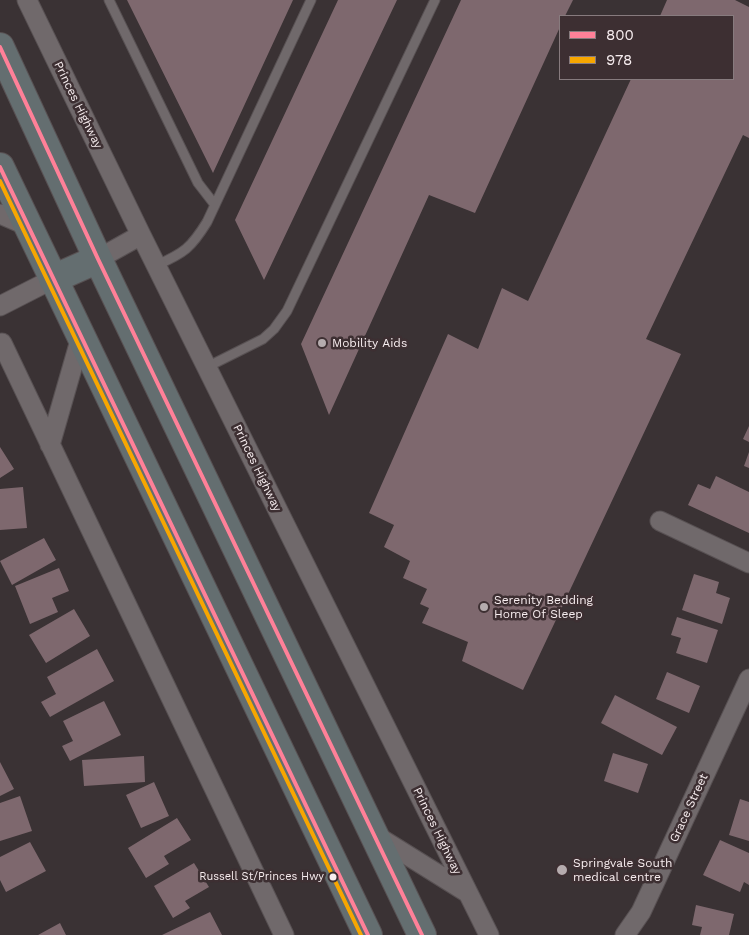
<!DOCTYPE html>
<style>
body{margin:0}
#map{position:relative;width:749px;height:935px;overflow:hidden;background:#3a3234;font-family:"Work Sans",sans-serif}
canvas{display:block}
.legend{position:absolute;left:559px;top:15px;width:175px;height:65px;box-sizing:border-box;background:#3d2f32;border:1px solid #877b7e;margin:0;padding:6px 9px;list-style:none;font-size:15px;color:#f7edef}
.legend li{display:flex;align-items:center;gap:10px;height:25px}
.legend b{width:25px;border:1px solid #877b7e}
</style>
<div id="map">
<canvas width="749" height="935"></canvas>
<ul class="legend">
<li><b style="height:6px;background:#ff8098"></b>800</li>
<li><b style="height:6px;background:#f7a600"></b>978</li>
</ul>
</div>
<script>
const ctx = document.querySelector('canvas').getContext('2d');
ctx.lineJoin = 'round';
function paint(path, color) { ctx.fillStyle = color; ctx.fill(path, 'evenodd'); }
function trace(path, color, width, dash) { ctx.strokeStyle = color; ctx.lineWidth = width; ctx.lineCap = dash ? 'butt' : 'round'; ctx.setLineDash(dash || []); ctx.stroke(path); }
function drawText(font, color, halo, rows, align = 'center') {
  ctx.font = font + ' "Work Sans",sans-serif'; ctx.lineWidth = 5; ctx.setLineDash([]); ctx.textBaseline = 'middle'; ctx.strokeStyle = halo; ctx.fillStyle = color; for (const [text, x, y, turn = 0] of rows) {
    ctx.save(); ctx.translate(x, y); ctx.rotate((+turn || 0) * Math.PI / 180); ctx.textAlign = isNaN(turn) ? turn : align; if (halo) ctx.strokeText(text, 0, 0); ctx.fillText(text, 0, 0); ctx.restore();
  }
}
paint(new Path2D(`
 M127 0H293L213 173Z
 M338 0H397L264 280 235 220Z
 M461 0H573L565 16H560V27L475 213 429 195 329 415 301 344Z
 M667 0H735L749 7V138L743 135 646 339 681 354 523 690 462 661 468 642 422 623 429 608 420 604 427 589 403 578 410 561 384 547 394 525 369 513 448 334 478 349 502 288 528 301 631 79H733V16H660Z
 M749 426V442L743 439Z
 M0 447 14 469 0 478Z
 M749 452V468L744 466Z
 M716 476 749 492V533L688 505 698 484 710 489Z
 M23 487 27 528 0 530V489Z
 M44 538 56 560 12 585 0 561Z
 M59 568 69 591 52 598 58 612 30 624 15 586Z
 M694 574 719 582 716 593 730 598 722 624 682 610Z
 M74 609 90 636 46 663 29 635Z
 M677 617 718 630 707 663 676 653 681 638 671 635Z
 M97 649 114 681 50 717 41 702 56 694 47 677Z
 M667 672 700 686 689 713 656 699Z
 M615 695 677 727 662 755 601 723Z
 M104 701 121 735 70 761 62 746 73 741 63 721Z
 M613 753 648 764 638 793 604 781Z
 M144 756 145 782 84 786 82 760Z
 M0 762 14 789 0 796Z
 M154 782 169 816 141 828 126 795Z
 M20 796 32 831 0 841V803Z
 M740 799 749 802V841L729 835Z
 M177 818 191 840 164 856 169 864 146 878 128 848Z
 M720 840 749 853V885L744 882 740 892 703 875Z
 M30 842 46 871 6 892 0 880V857Z
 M194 863 209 887 185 901 190 908 173 918 154 886Z
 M696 905 734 914 729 935H700L702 927 692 925Z
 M210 912 222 935H162Z
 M60 923 66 935H38Z`), '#7e686e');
const lane = new Path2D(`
 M109 0 198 183 215 205
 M157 265C184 253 191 248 207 222L311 0
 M207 367 263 339 274 329 287 311 435 0`);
const street = new Path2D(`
 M27 0 141 235 489 935
 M0 214 28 226
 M98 259 141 235
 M0 306 53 279
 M2 343 284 935
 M50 445 81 337
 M660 521 749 563
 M375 835 468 893
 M625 935 641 912 749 679`);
const highway = new Path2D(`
 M0 47 98 259 422 935
 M0 167 368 935
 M53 279 98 259`);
trace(lane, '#585153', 11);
trace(street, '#585153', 21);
trace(highway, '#585153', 30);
trace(lane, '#70696b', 9);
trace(street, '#70696b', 19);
trace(highway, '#646e70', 28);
trace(new Path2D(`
 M0 47 98 259 422 935
 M0 167 368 935`), '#ff8098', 4);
trace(new Path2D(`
 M0 181 361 935`), '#f7a600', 4);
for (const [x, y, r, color] of [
 [322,343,5,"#b5acae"],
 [484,607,5,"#b5acae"],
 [562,870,6,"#b5acae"],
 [333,877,4.5,"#f7edef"]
]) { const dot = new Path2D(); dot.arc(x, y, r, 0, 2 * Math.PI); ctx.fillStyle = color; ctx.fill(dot); trace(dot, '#3d2f32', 2); }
drawText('11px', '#f7edef', '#3d2f32', [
 ["Russell St/Princes Hwy",324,877]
], 'right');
drawText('12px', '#f7edef', '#3d2f32', [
 ["Princes Highway",78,105,64],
 ["Princes Highway",257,468,64],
 ["Grace Street",689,808,-65],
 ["Princes Highway",437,831,64]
]);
drawText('12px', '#f7edef', '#3d2f32', [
 ["Mobility Aids",332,343],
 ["Serenity Bedding",494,600],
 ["Home Of Sleep",494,614],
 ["Springvale South",573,863],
 ["medical centre",573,877]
], 'left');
</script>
